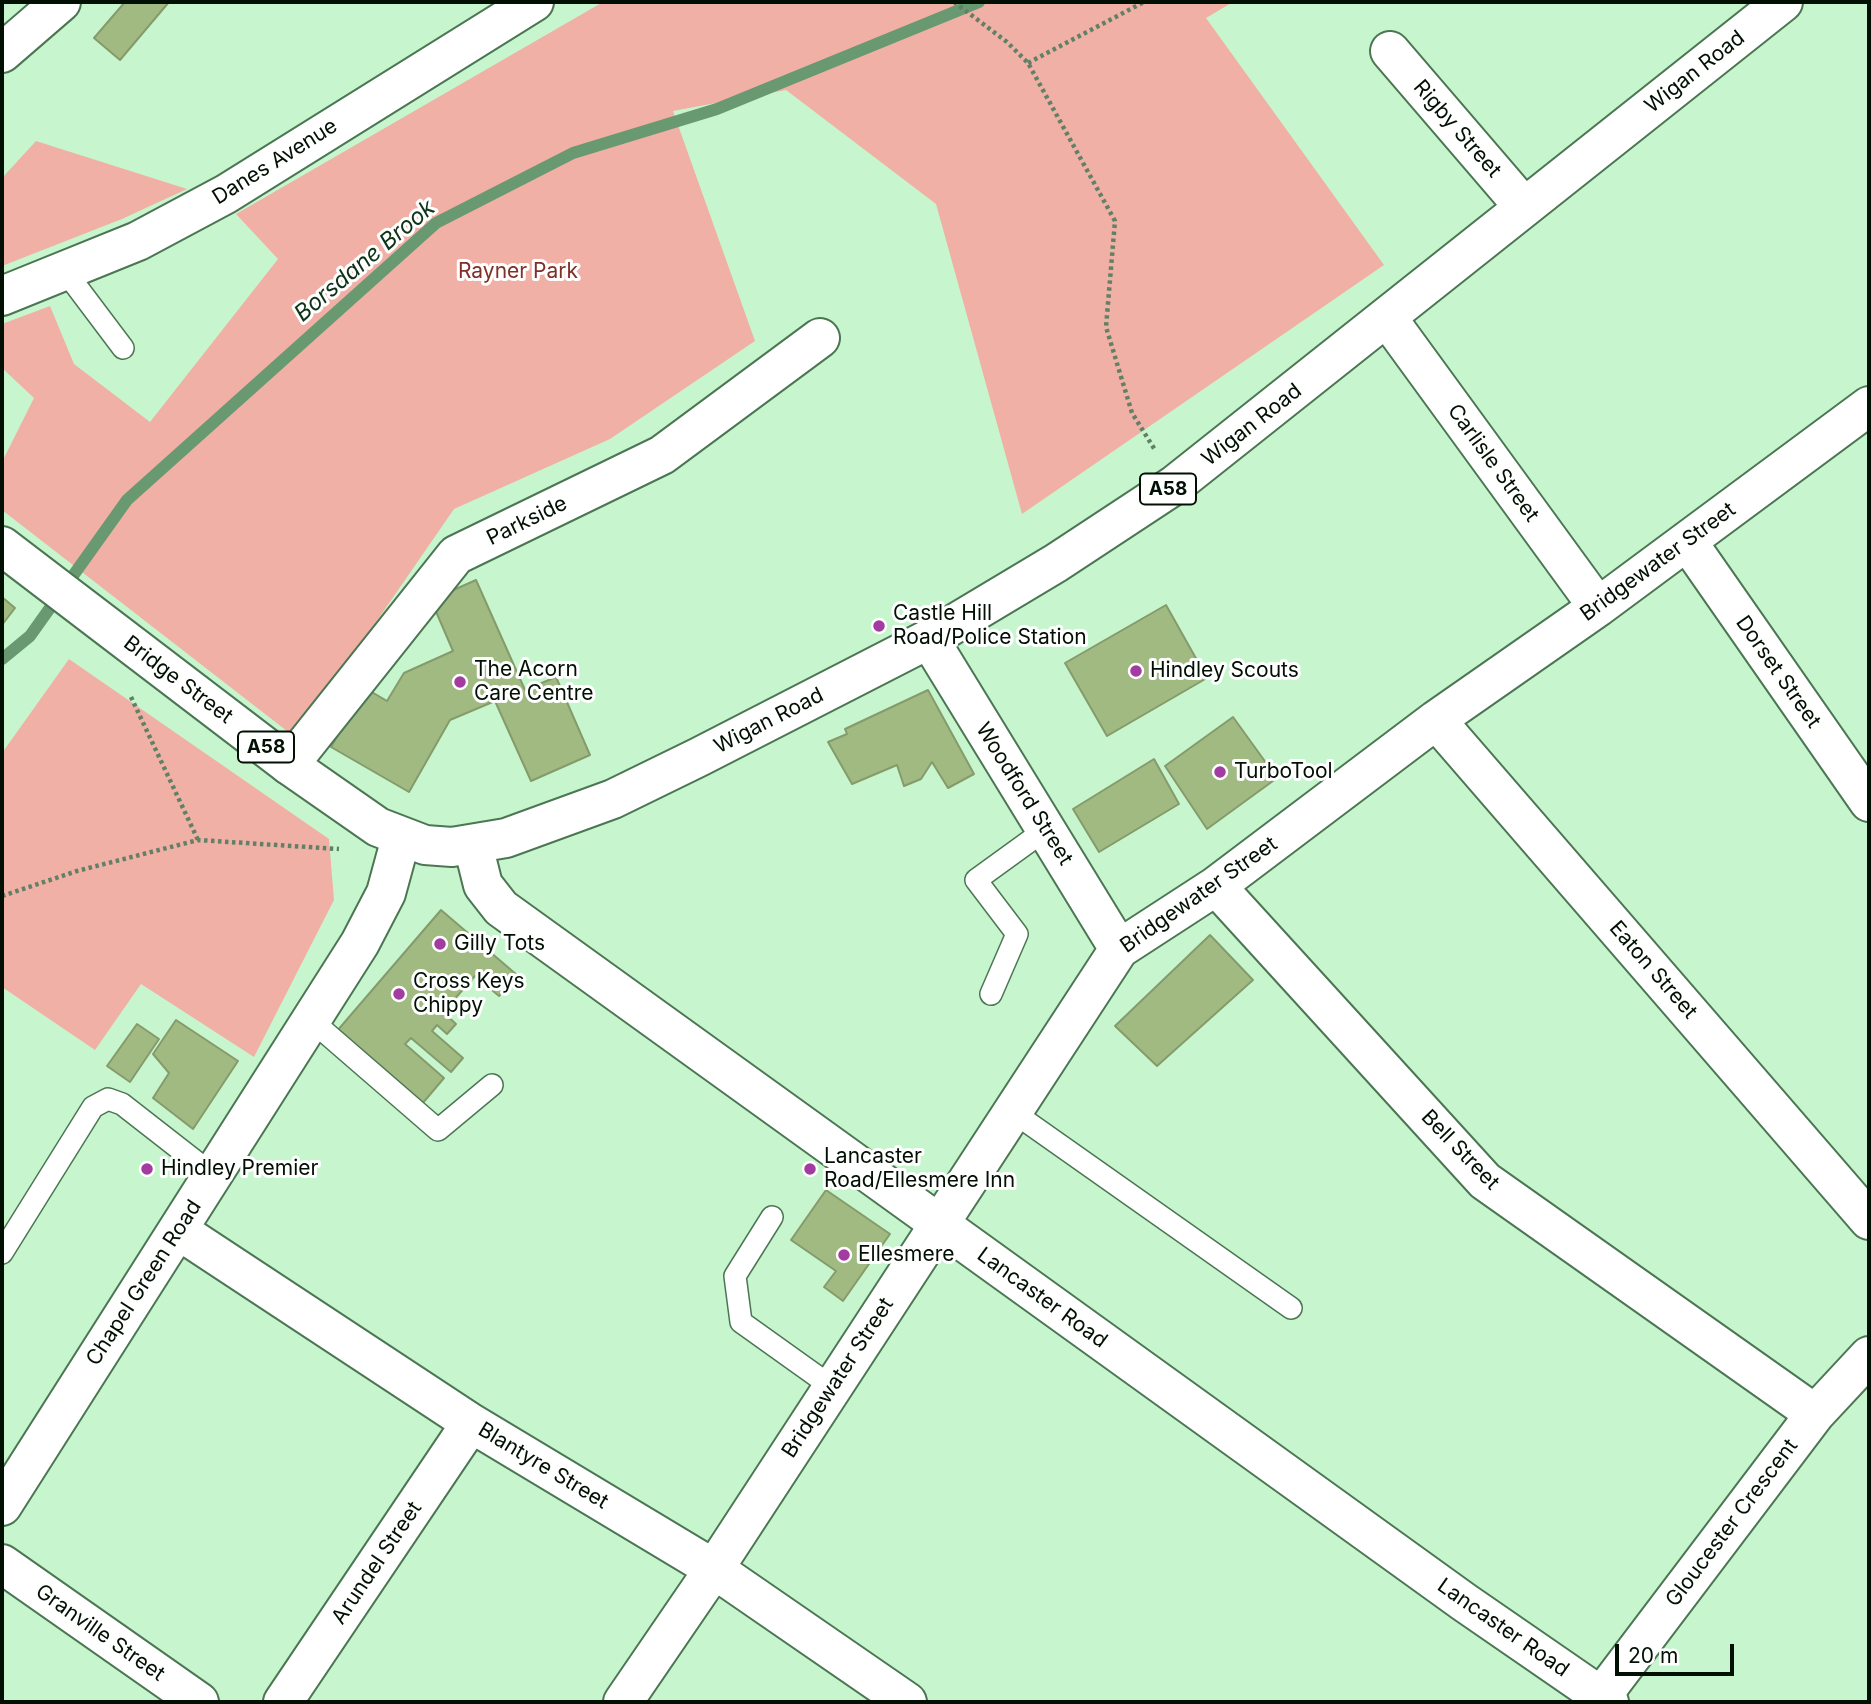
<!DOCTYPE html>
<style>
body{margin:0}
#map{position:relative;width:1871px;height:1704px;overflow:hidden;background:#c7f6ce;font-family:Inter,sans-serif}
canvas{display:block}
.frame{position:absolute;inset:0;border:4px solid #021004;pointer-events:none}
.scale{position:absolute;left:1615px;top:1644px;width:119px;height:32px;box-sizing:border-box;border:4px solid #021004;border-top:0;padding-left:9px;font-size:21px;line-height:24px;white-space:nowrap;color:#021004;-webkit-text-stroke:5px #fff;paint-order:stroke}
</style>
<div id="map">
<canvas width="1871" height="1704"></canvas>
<div class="frame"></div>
<div class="scale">20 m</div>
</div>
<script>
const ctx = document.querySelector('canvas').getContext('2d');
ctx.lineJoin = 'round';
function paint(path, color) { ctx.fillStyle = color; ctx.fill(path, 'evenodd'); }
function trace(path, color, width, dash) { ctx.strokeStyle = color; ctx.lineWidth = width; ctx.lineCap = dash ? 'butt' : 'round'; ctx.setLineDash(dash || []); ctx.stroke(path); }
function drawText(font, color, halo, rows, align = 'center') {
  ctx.font = font + ' Inter,sans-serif'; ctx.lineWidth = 6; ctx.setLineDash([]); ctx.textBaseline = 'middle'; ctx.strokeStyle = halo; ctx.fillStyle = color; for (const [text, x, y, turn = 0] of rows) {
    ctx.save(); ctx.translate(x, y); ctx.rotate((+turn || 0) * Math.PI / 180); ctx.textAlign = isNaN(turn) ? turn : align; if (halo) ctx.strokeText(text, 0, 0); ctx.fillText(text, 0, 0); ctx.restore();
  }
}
paint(new Path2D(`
 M603 2H1233L1206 18 1384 265 1022 514 936 204 786 90 673 111 755 341 610 439 454 509 296 738 2 510V462L34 398 2 368V324L50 306 74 364 150 422 278 259 236 214Z
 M36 141 187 189 122 219 2 266V178Z
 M69 659 329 839 334 900 254 1057 141 984 95 1050 2 987V753Z`), '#f1b0a6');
trace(new Path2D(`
 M2 659 30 636 127 500 436 223 573 153 717 109 979 2`), '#689970', 12);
const building = new Path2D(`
 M125 2H169L120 60 94 38Z
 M476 580 525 690 556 677 590 755 531 781 495 701 450 720 409 792 331 747 365 688 387 701 404 673 453 651 431 600Z
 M2 597 15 608 2 625Z
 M1166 605 1207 678 1107 736 1065 663Z
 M928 690 974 774 948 788 932 762 921 779 904 786 897 765 852 784 828 742 847 734 845 729Z
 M1233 717 1277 778 1207 829 1165 766Z
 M1154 759 1179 804 1099 852 1073 809Z
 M441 910 517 975 499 996 475 976 443 1012 456 1024 447 1034 437 1025 432 1031 463 1058 451 1072 411 1038 405 1044 444 1078 422 1104 337 1031Z
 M1210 935 1253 980 1157 1066 1115 1026Z
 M176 1020 238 1061 193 1129 153 1098 169 1073 153 1054Z
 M137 1024 159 1039 130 1082 107 1066Z
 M826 1190 890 1234 843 1301 824 1287 836 1271 791 1240Z`);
paint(building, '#a0ba82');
trace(building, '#859b6b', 2);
const lane = new Path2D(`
 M65 271 123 348
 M991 994 1017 934 976 880 1045 830
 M311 1020 438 1130 492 1085
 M1013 1112 1291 1308
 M772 1217 735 1276 741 1322 832 1387
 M2 1253 93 1107 108 1099 122 1104 213 1175`);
const street = new Path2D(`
 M1390 51 1524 207
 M2 53 61 2
 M2 296 138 241 226 194 534 2
 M1388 319 1598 607
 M1687 541 1869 802
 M929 639 1119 949
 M1436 720 1869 1220
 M289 765 456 555 662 455 820 338
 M1216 886 1485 1181 1815 1414
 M178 1230 471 1423 714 1569 907 1702
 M2 1506 360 943 386 893 401 838
 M2 1564 199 1702
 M283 1702 471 1423
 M623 1702 714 1569 1119 949 1216 886 1436 720 1598 607 1869 406
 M1597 1702 1815 1414 1869 1356`);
const secondary = new Path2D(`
 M473 845 483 885 501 908 1464 1602 1609 1702`);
const highway = new Path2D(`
 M2 546 289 765 378 827 425 845 452 847 506 838 613 799 699 757 929 639 1056 563 1176 484 1783 2`);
trace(lane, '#4c7653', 24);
trace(street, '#4c7653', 42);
trace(secondary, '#4c7653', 42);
trace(highway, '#4c7653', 42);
trace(new Path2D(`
 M954 2 1007 42 1028 63 1115 221 1106 327 1132 413 1155 450
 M1028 63 1144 2
 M131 697 198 840
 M2 896 77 871 198 840 339 849`), '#628066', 4.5, [3.5, 3.5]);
trace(lane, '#fff', 21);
trace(street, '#fff', 38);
trace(secondary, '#fff', 38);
trace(highway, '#fff', 38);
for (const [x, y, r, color] of [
 [879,626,7,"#a33ca0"],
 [1136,671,7,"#a33ca0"],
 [460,682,7,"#a33ca0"],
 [1220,772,7,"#a33ca0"],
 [440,944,7,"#a33ca0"],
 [399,994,7,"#a33ca0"],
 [147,1169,7,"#a33ca0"],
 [810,1169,7,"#a33ca0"],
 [844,1255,7,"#a33ca0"]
]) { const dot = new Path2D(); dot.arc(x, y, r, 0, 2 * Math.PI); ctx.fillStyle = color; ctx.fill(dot); trace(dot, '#fff', 2.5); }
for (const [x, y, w] of [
 [1168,489,56],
 [266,747,56]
]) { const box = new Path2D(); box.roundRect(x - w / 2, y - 15.5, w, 31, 5); ctx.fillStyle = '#fff'; ctx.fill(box); trace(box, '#021004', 2); }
drawText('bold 19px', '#021004', null, [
 ["A58",1168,489],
 ["A58",266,747]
]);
drawText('21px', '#021004', '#fff', [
 ["Wigan Road",1695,72,-38],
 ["Rigby Street",1457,129,49],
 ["Danes Avenue",275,162,-32],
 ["Wigan Road",1252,425,-38],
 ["Carlisle Street",1493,463,54],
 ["Parkside",527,521,-26],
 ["Bridgewater Street",1658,562,-36],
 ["Dorset Street",1778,672,55],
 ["Bridge Street",178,680,37],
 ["Wigan Road",769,721,-27],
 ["Woodford Street",1024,794,58],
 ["Bridgewater Street",1199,895,-35],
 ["Eaton Street",1653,970,49],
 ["Bell Street",1460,1150,46],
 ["Chapel Green Road",144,1283,-57],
 ["Lancaster Road",1042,1298,36],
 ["Bridgewater Street",838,1378,-57],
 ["Blantyre Street",543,1466,31],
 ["Gloucester Crescent",1732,1523,-53],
 ["Arundel Street",377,1563,-56],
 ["Lancaster Road",1503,1628,35],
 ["Granville Street",100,1633,35]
]);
drawText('21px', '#803028', '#fff', [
 ["Rayner Park",518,272]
]);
drawText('21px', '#021004', '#fff', [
 ["Castle Hill",893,614],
 ["Road/Police Station",893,638],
 ["The Acorn",474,670],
 ["Care Centre",474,694],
 ["Hindley Scouts",1150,671],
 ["TurboTool",1234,772],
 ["Gilly Tots",454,944],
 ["Cross Keys",413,982],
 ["Chippy",413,1006],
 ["Lancaster",824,1157],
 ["Road/Ellesmere Inn",824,1181],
 ["Hindley Premier",161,1169],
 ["Ellesmere",858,1255]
], 'left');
drawText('italic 23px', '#0c3316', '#fff', [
 ["Borsdane Brook",365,261,-40]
]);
</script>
